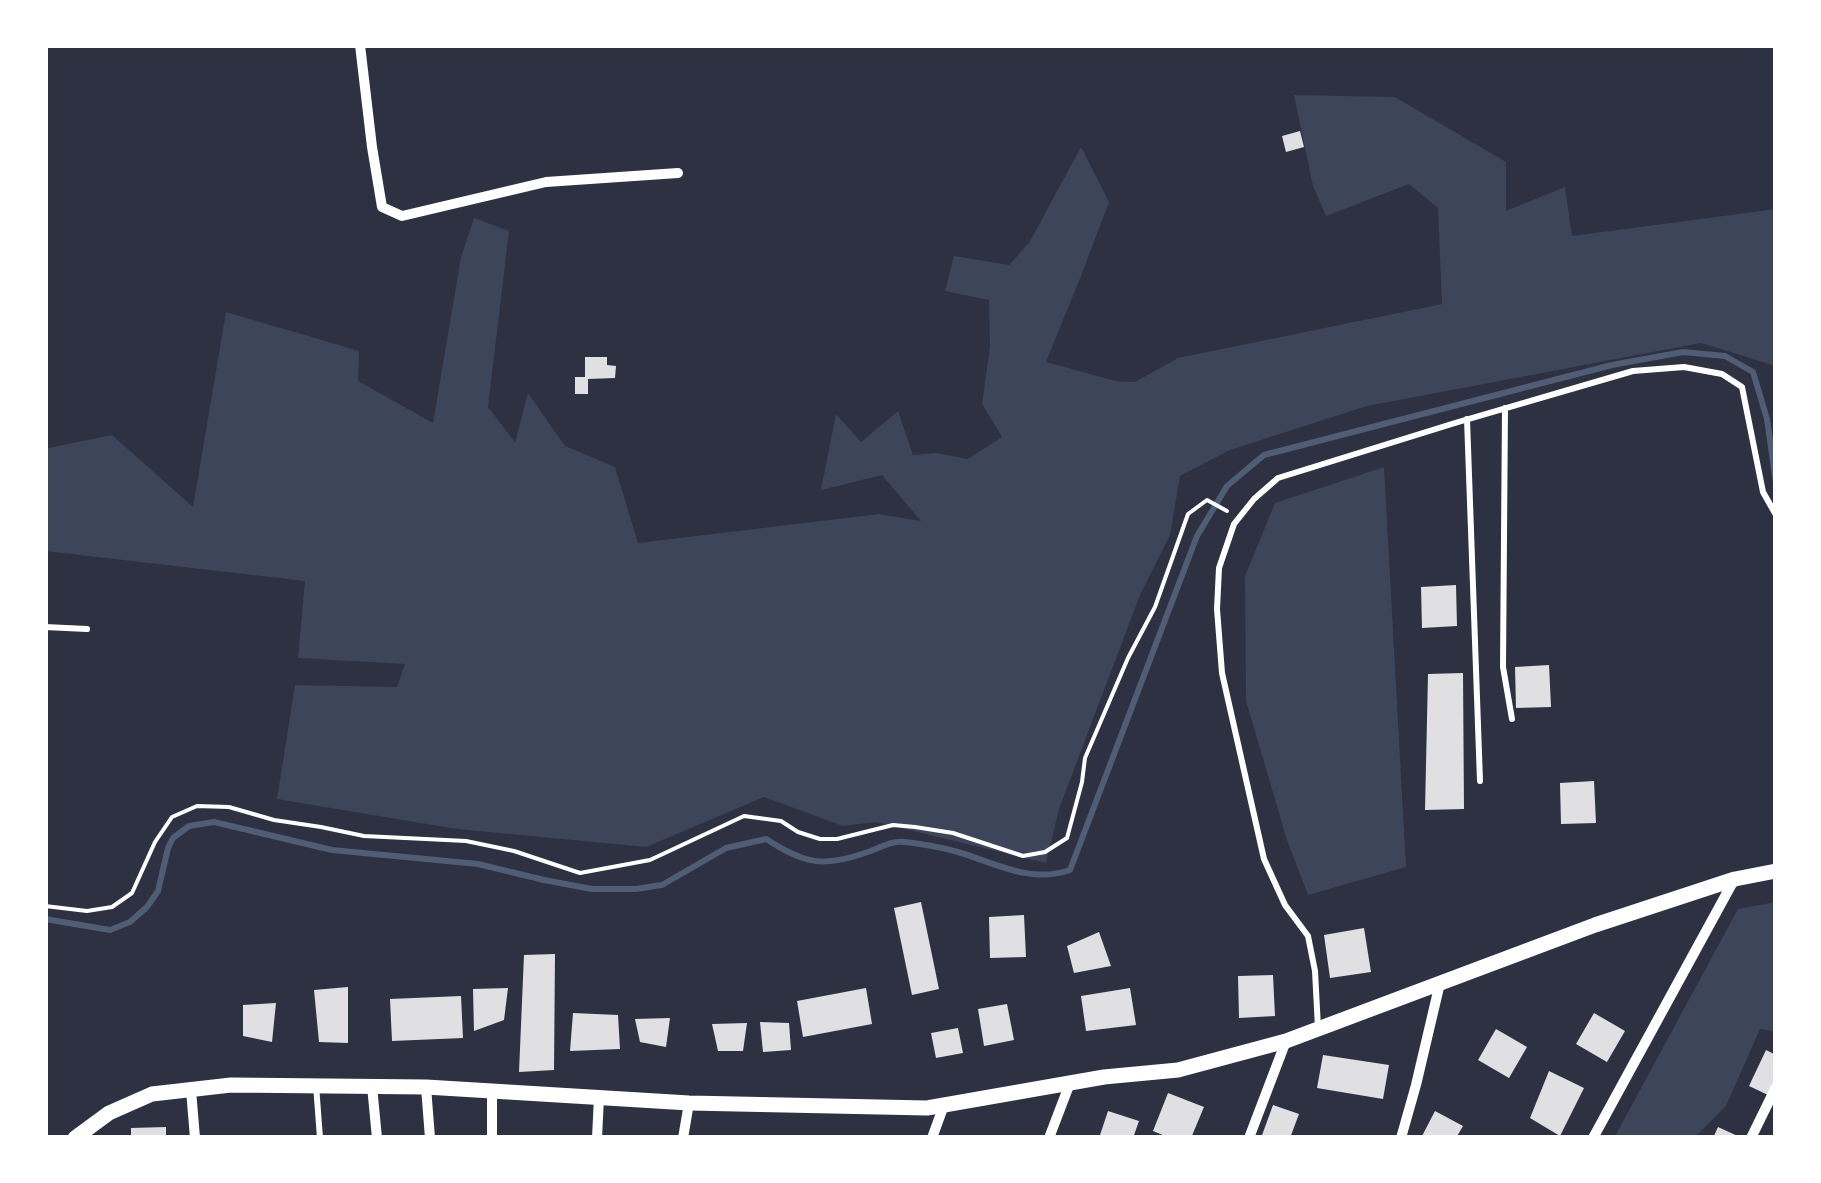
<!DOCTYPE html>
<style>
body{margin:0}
#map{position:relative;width:1821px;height:1183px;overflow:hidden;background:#2d3142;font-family:"IBM Plex Sans",sans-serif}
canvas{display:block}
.frame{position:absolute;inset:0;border:48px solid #fff;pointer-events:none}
</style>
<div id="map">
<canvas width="1821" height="1183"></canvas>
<div class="frame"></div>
</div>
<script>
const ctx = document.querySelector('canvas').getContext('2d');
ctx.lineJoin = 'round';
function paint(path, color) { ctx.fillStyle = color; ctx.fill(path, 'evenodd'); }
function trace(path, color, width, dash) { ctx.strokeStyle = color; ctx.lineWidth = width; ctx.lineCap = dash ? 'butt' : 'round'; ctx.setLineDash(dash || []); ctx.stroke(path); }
paint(new Path2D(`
 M1294 95 1395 97 1506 162V211L1565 187 1572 236 1776 209V366L1701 343 1367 406 1230 450 1180 476 1170 535 1140 595 1059 809 1046 863 876 822 843 826 764 797 646 847 457 829 277 799 295 685 397 687 405 664 298 658 305 581 45 551V446L49 448 112 435 193 507 226 312 359 351 358 381 433 423 461 257 474 218 509 231 488 407 515 442 528 393 565 446 615 467 638 543 879 514 921 521 882 475 821 490 836 414 861 442 898 411 913 455 936 453 968 459 1002 437 982 404 990 347 989 300 945 291 954 256 1009 265 1029 243 1081 147 1109 202 1081 276 1046 362 1116 381 1135 382 1178 358 1442 304 1438 208 1409 184 1326 216 1313 186Z
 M1384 467 1406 867 1308 895 1287 840 1246 701 1245 576 1275 503Z
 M1776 902V1032L1760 1029 1726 1106 1694 1138H1614L1738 909Z`), '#3c4559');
trace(new Path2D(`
 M45 919 110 930 130 922 147 907 158 891 168 848 173 838 189 826 214 822 332 850 478 864 544 880 592 889H636L662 885 726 848 766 839C805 864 823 868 868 852 879 848 892 840 905 842 922 844 941 847 958 852 995 863 1031 884 1070 870L1197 536 1227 486 1264 455 1612 365 1683 352 1725 356 1753 372 1767 419 1776 483`), '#4f5d75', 6);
paint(new Path2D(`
 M1300 131 1304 147 1286 152 1282 136Z
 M585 357H607V365L616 366 615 378 588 379V394H575V377H585Z
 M1456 585 1457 626 1422 628 1421 587Z
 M1549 665 1551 707 1516 708 1515 667Z
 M1463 673 1464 809 1425 810 1428 674Z
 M1594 781 1596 823 1561 824 1560 783Z
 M921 902 939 989 912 995 894 908Z
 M1024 915 1026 957 990 958 989 917Z
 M1364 928 1371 972 1330 978 1324 935Z
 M1099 932 1111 966 1074 973 1067 946Z
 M555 954 554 1070 519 1072 524 955Z
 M1273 975 1275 1016 1239 1018 1238 976Z
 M348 987V1043L319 1042 314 990Z
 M508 988 504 1020 474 1031 473 989Z
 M866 988 872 1024 803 1037 797 1001Z
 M1130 988 1136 1025 1086 1031 1081 996Z
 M461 996 463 1038 392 1041 390 999Z
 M276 1003 272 1042 243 1036V1005Z
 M1007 1004 1014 1040 984 1046 978 1009Z
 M573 1013 618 1015 620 1049 570 1051Z
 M1594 1013 1625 1031 1607 1062 1576 1044Z
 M670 1018 666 1047 640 1042 635 1019Z
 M760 1022 789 1023 791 1050 763 1052Z
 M747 1023 743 1051H718L712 1024Z
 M958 1028 963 1053 936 1058 931 1033Z
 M1496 1029 1527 1047 1509 1078 1478 1060Z
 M1766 1050 1776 1055V1078L1768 1095 1749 1086Z
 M1323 1055 1389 1065 1383 1099 1317 1088Z
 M1549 1071 1584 1088 1560 1136 1530 1118Z
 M1168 1093 1204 1107 1191 1138H1170L1153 1131Z
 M1273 1105 1299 1114 1290 1138H1261Z
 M1108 1111 1139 1121 1133 1138H1099Z
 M1435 1111 1463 1126 1456 1138H1421Z
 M166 1127V1138H131V1128Z
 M1718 1127 1742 1138H1713Z`), '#e0e0e3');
trace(new Path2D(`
 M45 906 87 911 112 907 132 893 155 842 172 817 197 806 229 807 274 820 321 827 364 836 466 841 514 851 580 873 650 860 744 816 781 821 798 832 820 839H837L893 825 915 827 953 833 1023 856 1045 852 1067 838 1082 782 1085 758 1128 658 1155 607 1188 514 1207 500 1227 511`), '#fff', 4);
trace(new Path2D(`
 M1505 408 1503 667 1512 719
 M1467 419 1480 781
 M45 627 87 629
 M1318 1028 1315 971 1308 936 1285 905 1264 859 1222 673 1217 609 1219 568 1234 524 1254 499 1278 478 1455 423 1633 371 1684 367 1722 374 1742 387 1763 492 1776 515
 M316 1085 320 1138`), '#fff', 6);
trace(new Path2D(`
 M360 45 372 147 382 207 402 216 546 182 678 173
 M372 1086 377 1138
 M426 1087 430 1138
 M191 1090 195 1138
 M492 1092V1138
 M597 1138 599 1097
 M683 1138 689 1103
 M932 1138 944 1105
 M1049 1138 1070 1083
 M1249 1138 1286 1041
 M1401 1138 1416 1085 1440 983
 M1593 1138 1734 880
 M1751 1138 1776 1087`), '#fff', 10);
trace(new Path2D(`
 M75 1138 109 1113 152 1094 231 1085 426 1087 689 1103 927 1108 1104 1077 1178 1070 1286 1041 1595 925 1735 879 1776 871`), '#fff', 15);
</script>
